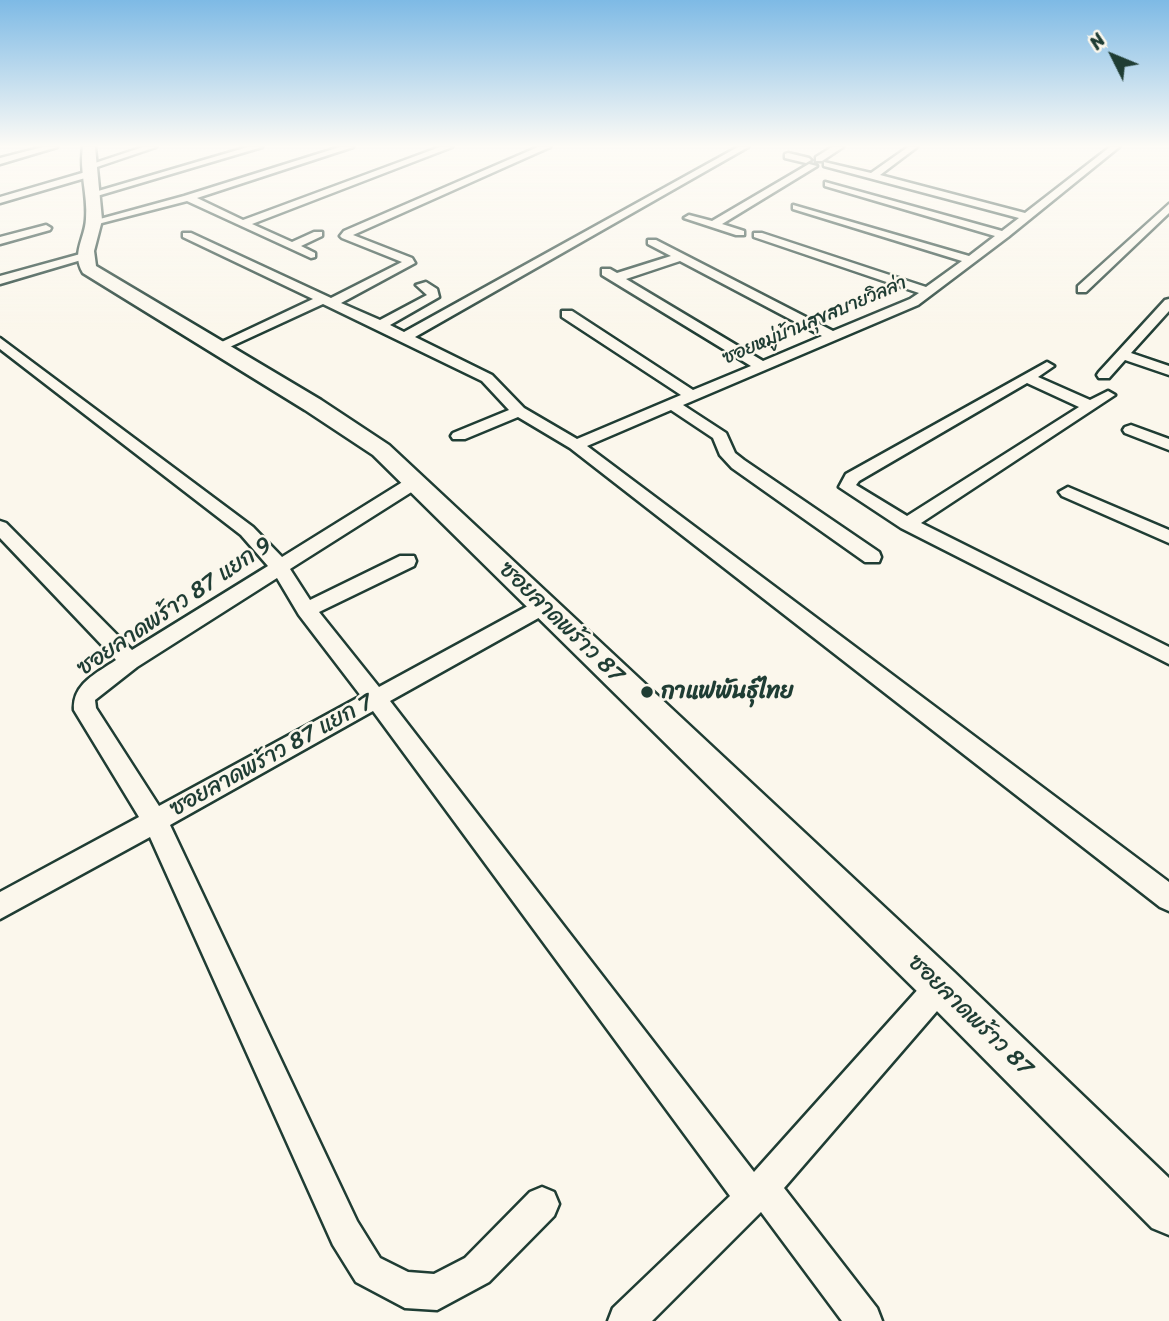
<!DOCTYPE html>
<meta charset="utf-8">
<style>
body{margin:0}
#map{position:relative;width:1169px;height:1321px;overflow:hidden;background:#fbf7ec;font-family:Sriracha,sans-serif}
canvas{display:block}
.north{position:absolute;left:1078px;top:21px;width:70px;height:70px;-webkit-text-stroke:5px #fbf7ec;paint-order:stroke;rotate:313deg;font-size:19px;font-weight:700;line-height:28px;text-align:center;color:#1f3d34}
.north::after{content:'';display:block;margin:auto;width:24px;height:32px;background:#1f3d34;clip-path:polygon(50% 0,100% 100%,50% 72%,0 100%)}
</style>
<div id="map">
<canvas width="1169" height="1321"></canvas>
<div class="north">N</div>
</div>
<script>
const ctx = document.querySelector('canvas').getContext('2d');
ctx.lineJoin = 'round';
function trace(path, color, width, dash) { ctx.strokeStyle = color; ctx.lineWidth = width; ctx.lineCap = dash ? 'butt' : 'round'; ctx.setLineDash(dash || []); ctx.stroke(path); }
function paint(path, color) { ctx.fillStyle = color; ctx.fill(path, 'evenodd'); }
function drawText(font, color, halo, rows, align = 'center') {
  ctx.font = font + ' Sriracha,"Playpen Sans Thai",sans-serif'; ctx.lineWidth = 5; ctx.setLineDash([]); ctx.textBaseline = 'middle'; ctx.strokeStyle = halo; ctx.fillStyle = color; for (const [text, x, y, turn = 0] of rows) {
    ctx.save(); ctx.translate(x, y); ctx.rotate((+turn || 0) * Math.PI / 180); ctx.textAlign = isNaN(turn) ? turn : align; if (halo) ctx.strokeText(text, 0, 0); ctx.fillText(text, 0, 0); ctx.restore();
  }
}
const street = new Path2D(`
 M43 147H57L0 164V158Z
 M143 147H156L91 169 83 167Z
 M248 147H262L97 196 88 194Z
 M340 147H353L197 198 243 220 440 147H452L252 224 292 242 314 232H322V236L301 246 315 253V257L311 258 187 201 94 225 89 222 184 196Z
 M538 147H550L353 235 412 258 415 263 341 303 380 320 427 295 416 285 426 282 437 289 439 297 390 325 404 332 738 147H748L415 337 492 375 524 408 577 439 681 395 562 317V311H572L693 390 751 366 602 275V269H610L617 273 671 256 648 244V240H656L833 331 910 299 919 293 754 237V233H762L926 287 962 261 793 209V205L969 256 995 236 825 186V182L1002 231 1019 218 824 166V162L871 173 908 147H917L880 175 1025 213 1110 147H1119L1008 237 918 305 683 405 726 433 735 453 744 460 879 552 881 557 879 562H865L732 468 720 455 713 438 671 410 587 446 1169 882V911L1160 907 570 448 518 417 465 439H453L451 436 453 433 509 410 482 381 323 304 221 351 216 352 209 348 313 299 183 237V233H191L331 298 402 262 342 238 340 236 344 231ZM680 261 822 336 763 361 626 279Z
 M832 147H843L822 161H816V157Z
 M788 153 809 158 811 160 806 163 785 158V154Z
 M809 164 817 166 722 224 744 231V235H736L684 218 689 215 712 221Z
 M89 171 92 172V176L0 203V197Z
 M1169 204V213L1086 292H1078V286Z
 M46 225 51 228 50 230 0 244V237Z
 M84 253 90 256 88 258 0 284V276Z
 M1169 299V311L1131 353 1169 366V375L1125 360 1109 378H1099L1097 375 1099 372 1165 300Z
 M0 338 253 527 282 557 409 478H421L423 482 421 486 290 569 310 600 400 556H414L416 561 414 566 319 612 379 687 537 601 544 599 551 601 554 606 551 611 390 701 754 1172 930 976 940 972 950 976 954 986 950 996 784 1188 877 1308 882 1321H842L761 1212 652 1321H608L613 1308 730 1196 373 711 170 825 357 1221 380 1258 408 1272 434 1274 465 1258 530 1192 542 1187 554 1192 559 1204 554 1216 489 1282 437 1310 405 1308 356 1282 333 1245 150 837 0 919V892L139 817 74 710C72 684 97 673 116 660L0 538V521L6 523 132 650 268 566 241 535 0 349ZM277 578 299 615 361 696 159 806 96 708 95 700 137 667Z
 M1047 362 1054 366 1038 377 1090 400 1108 391 1115 395 921 523 1169 647V664L901 528 839 487 846 474ZM1027 383 1079 407 907 516 856 485 859 481Z
 M1131 425 1169 439V450L1125 433 1123 430 1125 427Z
 M1068 487 1169 530V543L1062 496 1059 492Z`);
const secondary = new Path2D(`
 M83 147H95L102 220 94 251 96 266 321 400 389 445 954 972 1169 1178V1235L1152 1228 926 1000 373 455 305 410 83 273C71 253 85 239 86 219 88 195 79 171 83 147Z`);
trace(street, '#1f3d34', 5);
trace(secondary, '#1f3d34', 5);
paint(street, '#fbf7ec');
paint(secondary, '#fbf7ec');
const sky = ctx.createLinearGradient(0, 0, 0, 332);
sky.addColorStop(0, '#7ebae5');
sky.addColorStop(0.44, '#fdfbf6');
sky.addColorStop(1, '#fdfbf600');
ctx.fillStyle = sky;
ctx.fillRect(0, 0, 1169, 332);
for (const [x, y, r, color] of [
 [647,692,7,"#1f3d34"]
]) { const dot = new Path2D(); dot.arc(x, y, r, 0, 2 * Math.PI); ctx.fillStyle = color; ctx.fill(dot); trace(dot, '#fbf7ec', 2.5); }
drawText('19px', '#1f3d34', '#fbf7ec', [
 ["ซอยหมู่บ้านสุขสบายวิลล่า",815,321,-23]
]);
drawText('23px', '#1f3d34', '#fbf7ec', [
 ["ซอยลาดพร้าว 87 แยก 9",175,607,-34],
 ["ซอยลาดพร้าว 87",561,623,44],
 ["ซอยลาดพร้าว 87 แยก 7",272,756,-29],
 ["ซอยลาดพร้าว 87",970,1016,44]
]);
drawText('bold 23px', '#1f3d34', '#fbf7ec', [
 ["กาแฟพันธ์ุไทย",661,692]
], 'left');
</script>
